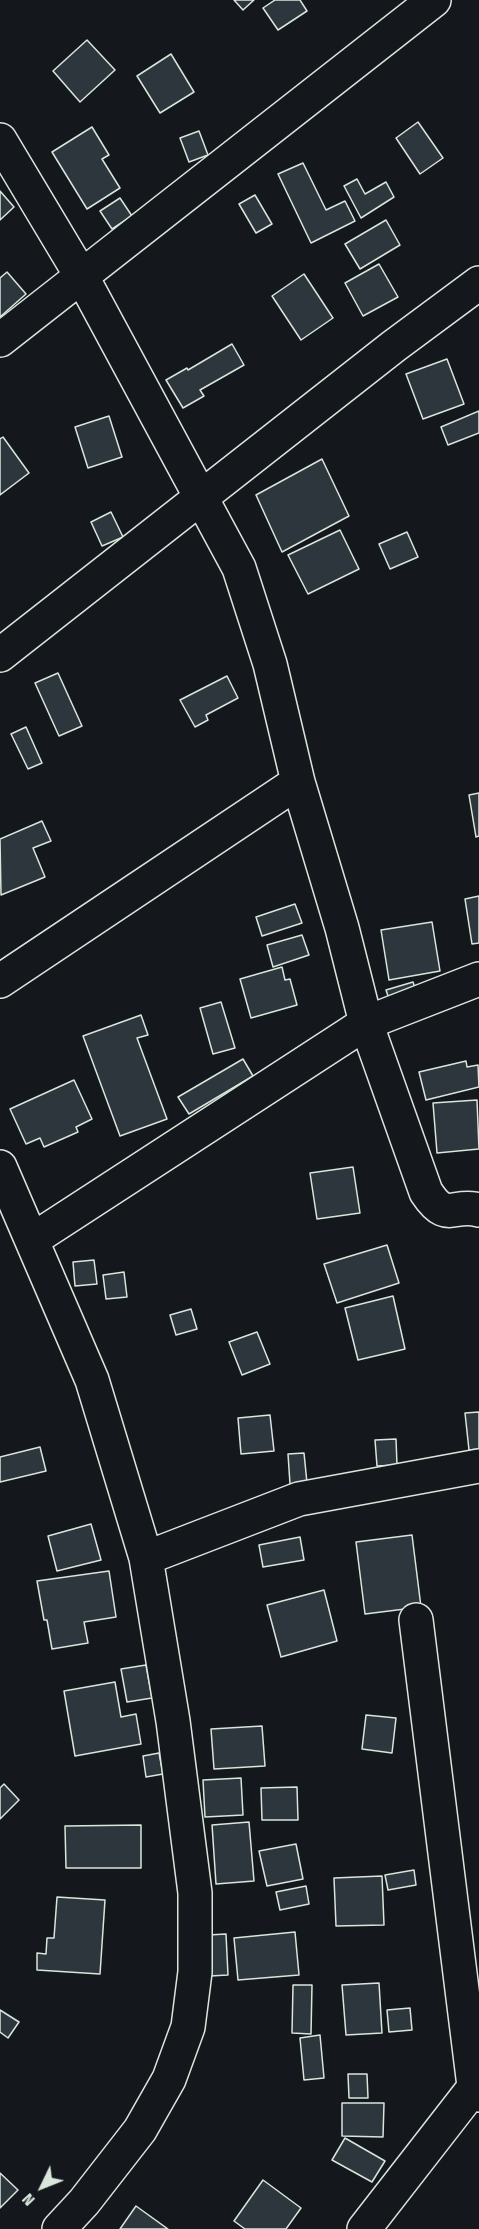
<!DOCTYPE html>
<style>
body{margin:0}
#map{position:relative;width:479px;height:2229px;overflow:hidden;background:#14181c;font-family:"Fira Sans Condensed",sans-serif}
canvas{display:block}
.north{position:absolute;left:12px;top:2157px;width:60px;height:60px;-webkit-text-stroke:4px #14181c;paint-order:stroke;rotate:227deg;font-size:16px;font-weight:700;line-height:24px;text-align:center;color:#d8e6dc}
.north::after{content:'';display:block;margin:auto;width:21px;height:27px;background:#d8e6dc;clip-path:polygon(50% 0,100% 100%,50% 72%,0 100%)}
</style>
<div id="map">
<canvas width="479" height="2229"></canvas>
<div class="north">N</div>
</div>
<script>
const ctx = document.querySelector('canvas').getContext('2d');
ctx.lineJoin = 'round';
function paint(path, color) { ctx.fillStyle = color; ctx.fill(path, 'evenodd'); }
function trace(path, color, width, dash) { ctx.strokeStyle = color; ctx.lineWidth = width; ctx.lineCap = dash ? 'butt' : 'round'; ctx.setLineDash(dash || []); ctx.stroke(path); }
const building = new Path2D(`
 M234 0H254L243 10Z
 M275 0H300L307 11 278 30 263 8Z
 M87 40 115 70 80 102 53 71Z
 M171 54 194 92 160 113 137 76Z
 M418 122 443 158 420 174 396 138Z
 M92 127 109 155 102 159 120 188 87 209 52 152Z
 M199 131 208 155 189 162 180 138Z
 M303 163 326 210 345 201 355 221 311 243 278 174Z
 M357 179 365 194 386 182 394 197 361 218 344 186Z
 M0 191 14 207 0 220Z
 M255 195 272 224 256 233 239 204Z
 M120 198 132 216 112 229 100 211Z
 M386 220 400 245 360 269 345 244Z
 M379 264 398 297 363 316 345 283Z
 M7 272 26 294 0 317V278Z
 M304 274 333 318 301 340 272 296Z
 M232 344 244 365 200 390 204 396 183 408 166 380 187 368 188 370Z
 M447 359 464 404 423 419 406 374Z
 M479 411V433L448 445 441 427Z
 M109 416 122 457 88 468 75 427Z
 M3 437 29 473 0 495V439Z
 M322 459 349 516 282 552 256 495Z
 M111 512 123 537 102 546 91 522Z
 M340 530 359 569 308 594 288 555Z
 M407 532 418 557 390 569 379 544Z
 M58 673 82 726 59 736 35 683Z
 M227 676 238 698 206 715 208 720 195 727 180 700Z
 M26 727 42 763 28 769 11 734Z
 M479 793V836L476 837 469 795Z
 M42 821 51 841 33 848 45 877 1 895 0 839Z
 M479 896V943L472 944 465 899Z
 M295 904 302 923 262 936 256 917Z
 M432 922 440 971 389 980 381 930Z
 M302 935 309 955 273 967 267 945Z
 M282 967 285 980 290 979 297 1005 251 1018 240 979Z
 M413 982 417 994 390 1002 386 990Z
 M221 1002 235 1048 213 1054 200 1008Z
 M141 1015 148 1035 137 1038 167 1119 120 1136 83 1036Z
 M243 1059 253 1076 189 1114 178 1097Z
 M466 1061 467 1067 478 1065 479 1087 426 1100 419 1072Z
 M74 1080 92 1119 76 1127 78 1132 44 1147 40 1138 26 1144 10 1109Z
 M477 1100 479 1149 437 1153 433 1103Z
 M353 1167 360 1213 317 1219 310 1173Z
 M387 1245 399 1283 337 1303 324 1264Z
 M94 1260 97 1284 75 1286 73 1262Z
 M124 1272 127 1297 106 1299 103 1275Z
 M393 1296 405 1349 358 1360 345 1308Z
 M191 1309 197 1329 176 1335 170 1315Z
 M257 1332 270 1364 242 1375 229 1342Z
 M479 1412V1449L469 1450 465 1413Z
 M270 1415 274 1451 241 1454 238 1418Z
 M396 1439 397 1465 377 1466 375 1440Z
 M40 1447 46 1471 0 1482V1457Z
 M304 1453 307 1483 290 1484 288 1454Z
 M91 1524 101 1560 57 1571 48 1536Z
 M412 1535 421 1607 365 1614 356 1542Z
 M300 1537 304 1560 263 1567 259 1545Z
 M109 1571 116 1617 84 1622 88 1643 52 1649 47 1620H44L37 1581Z
 M324 1590 337 1641 281 1657 267 1605Z
 M146 1665 152 1698 127 1702 121 1669Z
 M115 1682 121 1717 136 1714 141 1744 75 1756 64 1691Z
 M366 1715 396 1718 392 1753 362 1749Z
 M262 1726 265 1766 214 1769 211 1729Z
 M159 1753 163 1774 146 1777 143 1756Z
 M241 1778 243 1815 205 1817 203 1780Z
 M4 1784 19 1800 0 1819V1788Z
 M297 1787 298 1820H262L261 1788Z
 M249 1822 254 1881 216 1884 212 1825Z
 M141 1825V1868H66L65 1826Z
 M296 1844 303 1879 267 1886 259 1851Z
 M414 1870 416 1885 388 1890 385 1875Z
 M382 1876 384 1925 336 1926 334 1878Z
 M306 1886 309 1904 280 1910 276 1892Z
 M57 1897 105 1900 100 1974 37 1970V1953L46 1954 47 1938H54Z
 M295 1932 299 1975 238 1980 234 1938Z
 M226 1934 228 1975 210 1976 208 1935Z
 M379 1983 382 2033 346 2035 342 1985Z
 M293 1985H312L311 2034 292 2033Z
 M410 2008 412 2030 389 2032 387 2010Z
 M0 2010 19 2022 8 2038 0 2032Z
 M320 2035 324 2078 304 2080 300 2038Z
 M348 2074H367L368 2098H349Z
 M342 2103H384L383 2137 342 2136Z
 M345 2138 385 2161 372 2182 332 2160Z
 M0 2173 18 2190 0 2208Z
 M263 2180 301 2208 286 2229H245L234 2221Z
 M136 2206 168 2229H120Z`);
paint(building, '#2c363c');
trace(building, '#d8e6dc', 1.5);
const minor = new Path2D(`
 M0 140 82 277 239 568 270 664 298 782 342 928 366 1023 426 1192C447 1224 452 1203 479 1210
 M0 340 434 0
 M0 655 394 346 479 283
 M0 981 298 782
 M0 1167 92 1380 146 1558 173 1721 195 1893V1972L188 2027 169 2079 140 2130 84 2202 59 2229
 M32 1240 366 1023 479 979
 M146 1558 299 1499 479 1466
 M416 1620 474 2086 479 2095
 M364 2229 479 2081`);
trace(minor, '#d8e6dc', 36);
trace(minor, '#14181c', 33);
</script>
